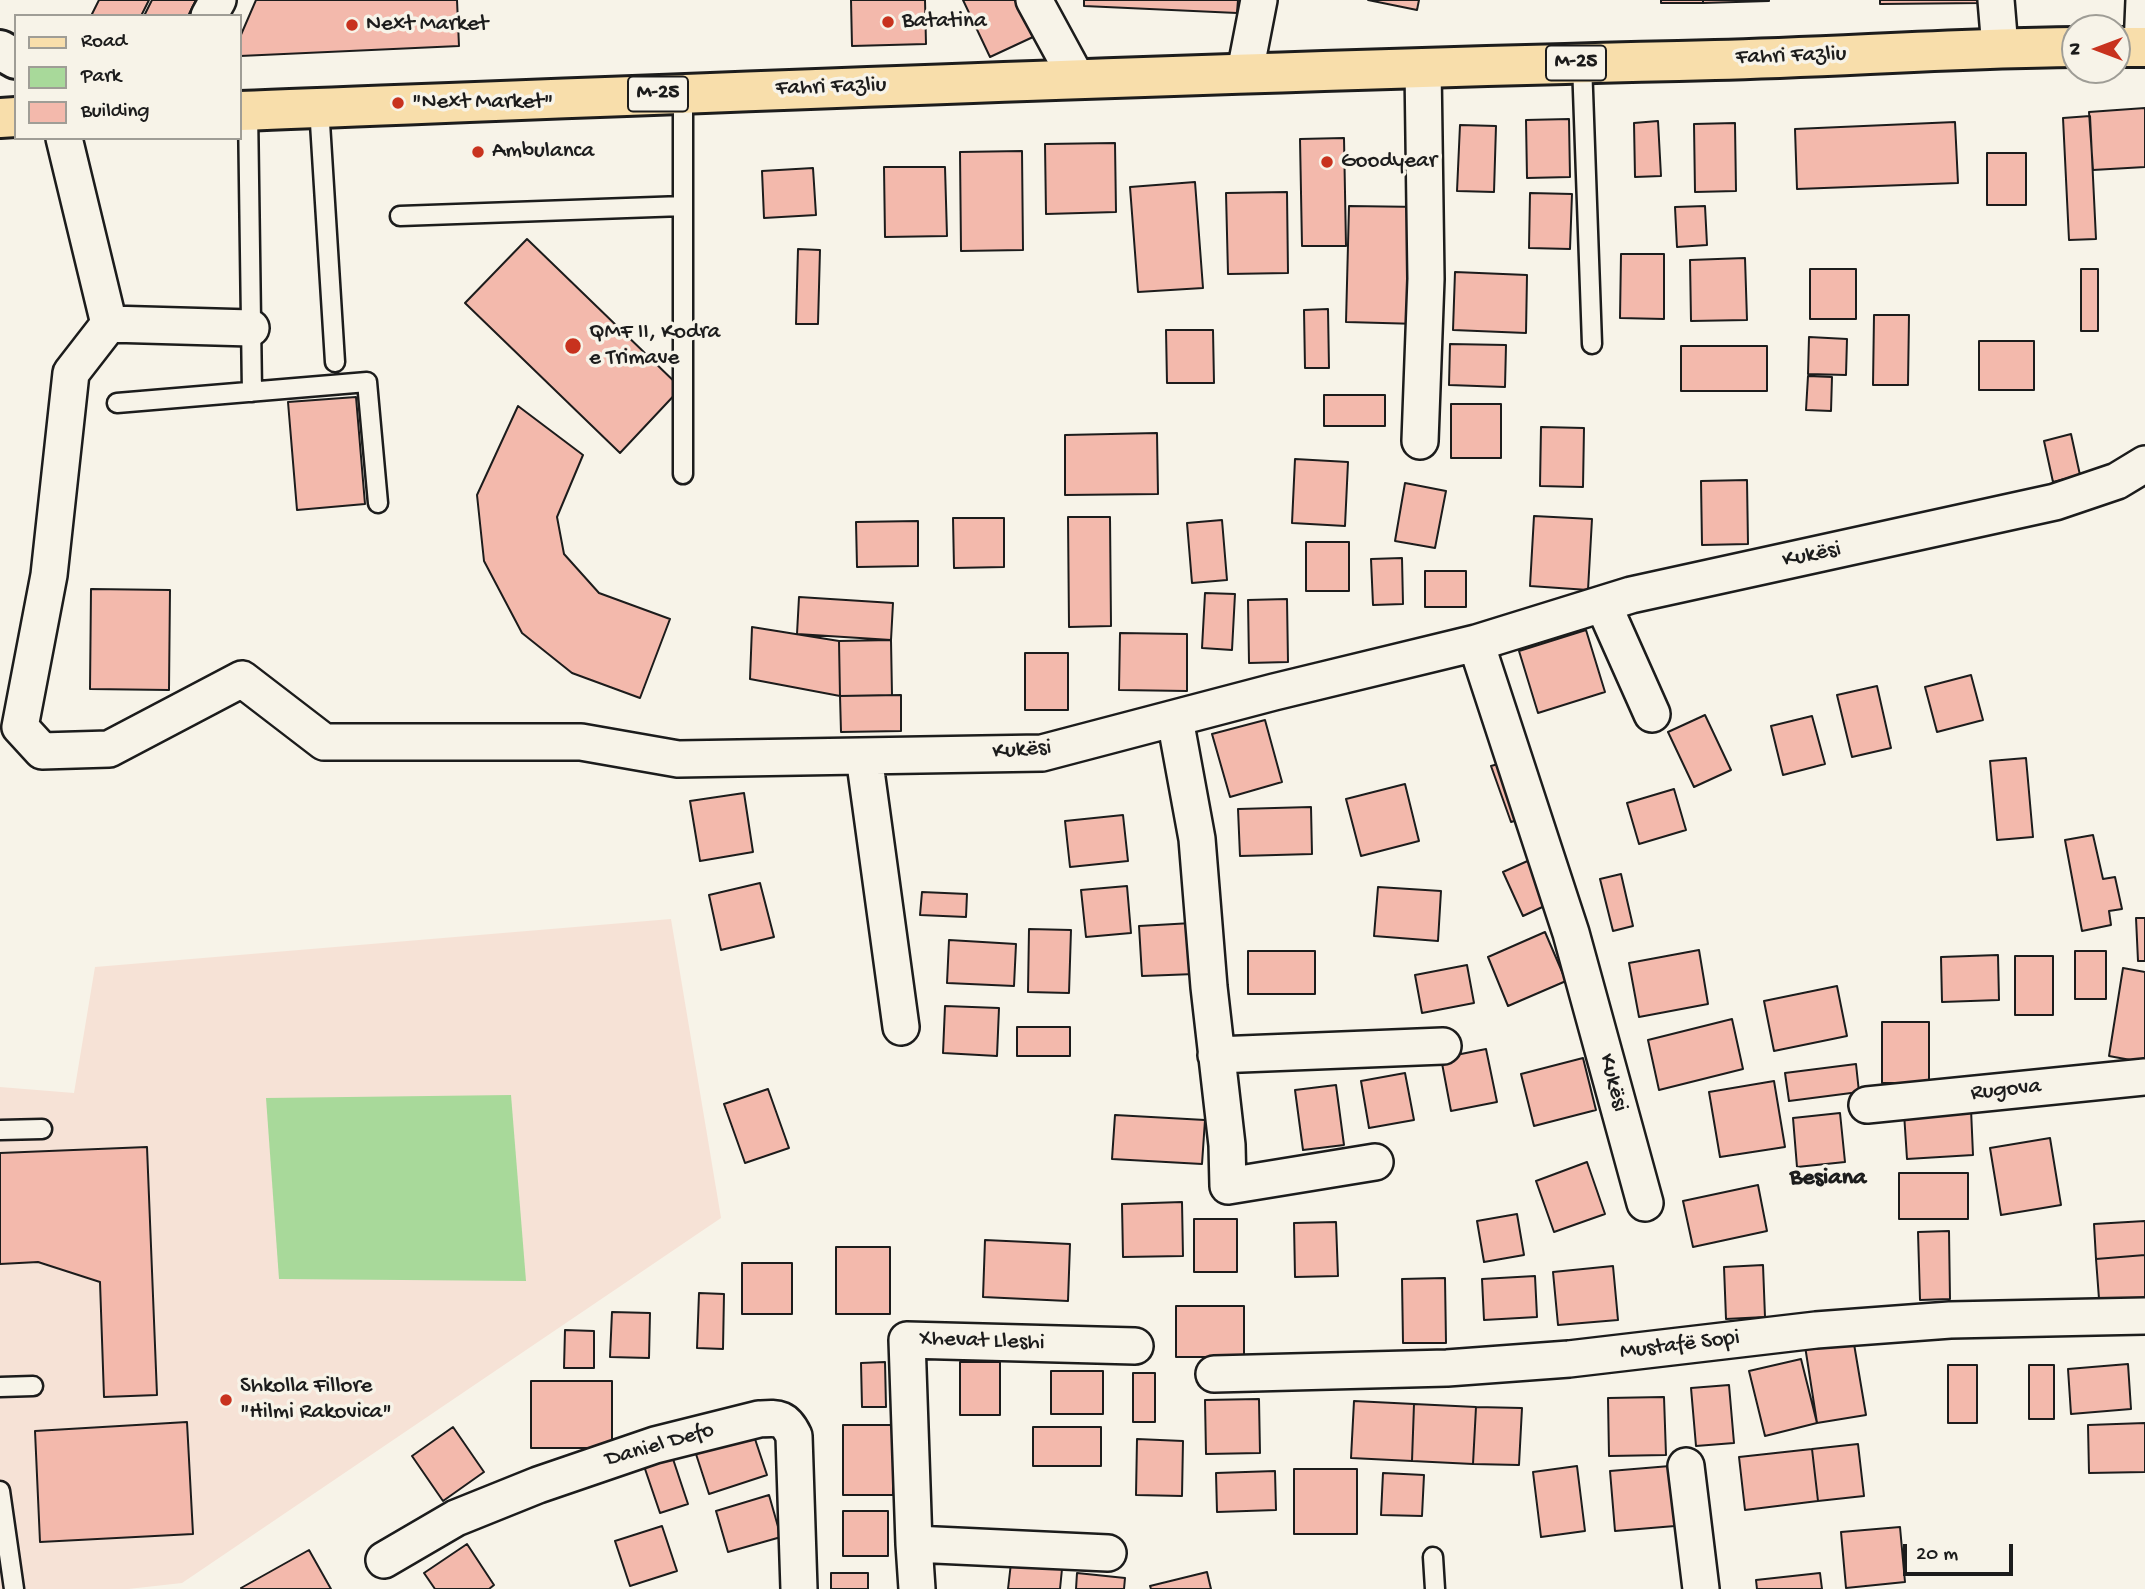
<!DOCTYPE html>
<meta charset="utf-8">
<style>
body{margin:0}
#map{position:relative;width:2145px;height:1589px;overflow:hidden;background:#f7f3e8;font-family:"Gochi Hand",sans-serif}
canvas{display:block}
.legend{position:absolute;left:14px;top:14px;width:228px;height:126px;box-sizing:border-box;background:#f7f3e8;border:2px solid #9f9d96;margin:0;padding:9px 12px;list-style:none;font-size:21px;color:#1c1c1c}
.legend li{display:flex;align-items:center;gap:14px;height:35px}
.legend b{width:35px;border:2px solid #9f9d96}
.north{position:absolute;left:2061px;top:14px;width:70px;height:70px;box-sizing:border-box;background:#f7f3e8;border:2px solid #9f9d96;border-radius:50%;rotate:270deg;font-size:19px;font-weight:700;line-height:28px;text-align:center;color:#1c1c1c}
.north::after{content:'';display:block;margin:auto;width:24px;height:32px;background:#c8321e;clip-path:polygon(50% 0,100% 100%,50% 72%,0 100%)}
.scale{position:absolute;left:1903px;top:1544px;width:110px;height:32px;box-sizing:border-box;border:4px solid #1c1c1c;border-top:0;padding-left:9px;font-size:21px;line-height:24px;white-space:nowrap;color:#1c1c1c;-webkit-text-stroke:5px #f7f3e8;paint-order:stroke}
</style>
<div id="map">
<canvas width="2145" height="1589"></canvas>
<ul class="legend">
<li><b style="height:9px;background:#f8deab"></b>Road</li>
<li><b style="height:19px;background:#a8d99a"></b>Park</li>
<li><b style="height:19px;background:#f3b9ac"></b>Building</li>
</ul>
<div class="north">N</div>
<div class="scale">20 m</div>
</div>
<script>
const ctx = document.querySelector('canvas').getContext('2d');
ctx.lineJoin = 'round';
function paint(path, color) { ctx.fillStyle = color; ctx.fill(path, 'evenodd'); }
function trace(path, color, width, dash) { ctx.strokeStyle = color; ctx.lineWidth = width; ctx.lineCap = dash ? 'butt' : 'round'; ctx.setLineDash(dash || []); ctx.stroke(path); }
function drawText(font, color, halo, rows, align = 'center') {
  ctx.font = font + ' "Gochi Hand",sans-serif'; ctx.lineWidth = 7; ctx.setLineDash([]); ctx.textBaseline = 'middle'; ctx.strokeStyle = halo; ctx.fillStyle = color; for (const [text, x, y, turn = 0] of rows) {
    ctx.save(); ctx.translate(x, y); ctx.rotate((+turn || 0) * Math.PI / 180); ctx.textAlign = isNaN(turn) ? turn : align; if (halo) ctx.strokeText(text, 0, 0); ctx.fillText(text, 0, 0); ctx.restore();
  }
}
paint(new Path2D(`
 M671 919 721 1218 182 1583 128 1589H0V1087L74 1093 95 967Z`), '#f6e2d6');
paint(new Path2D(`
 M511 1095 526 1281 279 1279 266 1098Z`), '#a8d99a');
const building = new Path2D(`
 M99 0H149L141 16H91Z
 M152 0H196L188 16H144Z
 M256 0H457L459 46 240 56V37Z
 M851 0H925L926 44 852 46Z
 M963 0H1015L1033 37 990 57Z
 M1084 0H1238L1237 13 1084 6Z
 M1368 0H1419L1417 10Z
 M1661 0H1703V3H1661Z
 M1703 0H1769V1L1703 3Z
 M1880 0H1982V3L1880 4Z
 M2145 108V167L2093 170 2089 112Z
 M2090 116 2096 239 2069 240 2063 118Z
 M1569 119 1570 177 1527 178 1526 120Z
 M1658 121 1661 176 1635 177 1634 123Z
 M1955 122 1958 183 1797 189 1795 129Z
 M1735 123 1736 191 1695 192 1694 124Z
 M1460 125 1496 126 1494 192 1457 191Z
 M1344 138 1346 246H1302L1300 139Z
 M1115 143 1116 212 1046 214 1045 144Z
 M1022 151 1023 250 961 251 960 152Z
 M1987 153H2026V205H1987Z
 M884 167H945L947 236 885 237Z
 M813 168 816 215 764 218 762 171Z
 M1195 182 1203 288 1138 292 1130 187Z
 M1287 192 1288 273 1228 274 1226 193Z
 M1530 193 1572 194 1570 249 1529 248Z
 M1349 206 1422 207 1419 324 1346 322Z
 M1705 206 1707 245 1677 247 1675 207Z
 M527 239 681 388 620 453 465 303Z
 M798 249 820 250 818 324H796Z
 M1621 254H1664V319L1620 318Z
 M1745 258 1747 320 1691 321 1690 260Z
 M1810 269H1856V319H1810Z
 M2081 269H2098V331H2081Z
 M1455 272 1527 275 1526 333 1453 330Z
 M1328 309 1329 368H1305L1304 310Z
 M1874 315H1909L1908 385H1873Z
 M1166 330H1213L1214 383H1167Z
 M1809 337 1847 339 1846 375 1808 374Z
 M1979 341H2034V390H1979Z
 M1450 344 1506 345 1505 387 1449 385Z
 M1681 346H1767V391H1681Z
 M1808 376 1832 377 1831 411 1806 410Z
 M1324 395H1385V426H1324Z
 M356 397 365 504 297 510 288 402Z
 M1451 404H1501V458H1451Z
 M518 406 583 455 557 517 564 554 599 593 670 619 640 698 572 673 522 633 484 561 477 495Z
 M1541 427 1584 428 1583 487 1540 486Z
 M1157 433 1158 494 1065 495V435Z
 M2071 434 2080 475 2053 482 2044 441Z
 M1295 459 1348 462 1345 526 1292 523Z
 M1747 480 1748 544 1702 545 1701 481Z
 M1405 483 1446 491 1435 548 1395 541Z
 M1534 516 1592 519 1588 590 1530 586Z
 M1068 517H1110L1111 626 1069 627Z
 M953 518H1004V567L954 568Z
 M1222 520 1227 580 1192 583 1187 523Z
 M918 521V566L857 567 856 522Z
 M1306 542H1349V591H1306Z
 M1402 558 1403 604 1373 605 1371 559Z
 M1425 571H1466V607H1425Z
 M91 589 170 590 169 690 90 689Z
 M1205 593 1235 594 1232 650 1202 648Z
 M799 597 893 603 891 640 797 634Z
 M1287 599 1288 662 1249 663 1248 600Z
 M752 627 839 641 840 696 750 679Z
 M1586 630 1605 692 1538 713 1519 651Z
 M1120 633 1187 634V691L1119 690Z
 M891 640 892 695 840 696 839 641Z
 M1025 653H1068V710H1025Z
 M1971 675 1983 720 1937 732 1925 687Z
 M1877 686 1891 748 1852 757 1837 695Z
 M901 695V731L841 732 840 696Z
 M1705 715 1731 770 1694 787 1668 732Z
 M1812 716 1825 764 1783 775 1771 726Z
 M1265 720 1282 782 1230 797 1212 734Z
 M2026 758 2033 837 1997 840 1990 761Z
 M1505 762 1524 818 1511 822 1491 766Z
 M1405 784 1419 841 1361 856 1346 799Z
 M1674 789 1686 830 1639 844 1627 803Z
 M744 793 753 852 700 861 690 801Z
 M1311 807 1312 854 1240 856 1238 809Z
 M1123 815 1128 861 1070 867 1065 821Z
 M2093 835 2103 879 2115 877 2122 909 2109 911 2111 925 2082 931 2065 840Z
 M1532 859 1551 903 1523 916 1503 872Z
 M1621 874 1633 926 1613 931 1600 879Z
 M760 883 774 937 721 950 709 895Z
 M1127 886 1131 933 1086 937 1081 890Z
 M1378 887 1441 891 1438 941 1374 936Z
 M922 892 967 894 966 917 920 915Z
 M2136 918H2145V961H2138Z
 M1192 923 1195 974 1142 976 1139 926Z
 M1029 929 1071 930 1069 993 1028 992Z
 M1545 932 1566 981 1508 1006 1488 957Z
 M949 940 1016 944 1014 986 947 983Z
 M1699 950 1708 1004 1639 1017 1629 963Z
 M1248 951H1315V994H1248Z
 M2075 951H2106V999H2075Z
 M1998 955 1999 1000 1942 1002 1941 957Z
 M2015 956H2053V1015H2015Z
 M1467 965 1474 1003 1422 1013 1415 975Z
 M2123 968 2145 972V1059L2136 1061 2109 1056Z
 M1837 986 1847 1036 1774 1051 1764 1001Z
 M945 1006 999 1008 997 1056 943 1053Z
 M1732 1019 1743 1069 1659 1090 1648 1040Z
 M1882 1022H1929V1083H1882Z
 M1017 1027H1070V1056H1017Z
 M1486 1049 1497 1102 1451 1111 1441 1058Z
 M1583 1058 1596 1110 1534 1126 1521 1074Z
 M1856 1064 1859 1092 1789 1101 1785 1073Z
 M1405 1073 1414 1120 1369 1128 1361 1081Z
 M1774 1081 1785 1147 1720 1157 1709 1092Z
 M1336 1085 1344 1145 1303 1150 1295 1090Z
 M768 1089 789 1148 745 1163 724 1104Z
 M1971 1109 1973 1155 1907 1159 1904 1113Z
 M1840 1113 1845 1162 1797 1167 1793 1118Z
 M1115 1115 1205 1120 1202 1164 1112 1159Z
 M2050 1138 2061 1205 2001 1215 1990 1148Z
 M147 1147 157 1395 104 1397 100 1282 38 1262 0 1264V1153Z
 M1587 1162 1605 1214 1554 1232 1536 1181Z
 M1899 1173H1968V1219H1899Z
 M1758 1185 1767 1231 1693 1247 1683 1201Z
 M1182 1202 1183 1256 1123 1257 1122 1204Z
 M1517 1214 1524 1255 1484 1262 1477 1221Z
 M1194 1219H1237V1272H1194Z
 M2145 1221V1255L2096 1259 2094 1224Z
 M1336 1222 1338 1276 1295 1277 1294 1223Z
 M1949 1231 1950 1299 1920 1300 1918 1232Z
 M985 1240 1070 1244 1068 1301 983 1297Z
 M836 1247H890V1314H836Z
 M2145 1255V1309L2100 1312 2096 1259Z
 M742 1263H792V1314H742Z
 M1763 1265 1765 1317 1726 1319 1724 1267Z
 M1613 1266 1618 1320 1558 1325 1553 1272Z
 M1535 1276 1537 1317 1484 1320 1482 1279Z
 M1445 1278 1446 1343H1403L1402 1279Z
 M699 1293 724 1294 723 1349 697 1348Z
 M1176 1306H1244V1357H1176Z
 M612 1312 650 1313 649 1358 610 1357Z
 M565 1330 594 1331V1368H564Z
 M1853 1338 1866 1415 1817 1423 1805 1346Z
 M1801 1359 1817 1423 1765 1436 1749 1371Z
 M885 1362 886 1407H862L861 1363Z
 M960 1362H1000V1415H960Z
 M2128 1364 2131 1409 2071 1414 2068 1369Z
 M1948 1365H1977V1423H1948Z
 M2029 1365H2054V1419H2029Z
 M1051 1371H1103V1414H1051Z
 M1133 1373H1155V1422H1133Z
 M531 1381H612V1448H531Z
 M1729 1385 1734 1443 1696 1446 1691 1388Z
 M1664 1397 1666 1455 1609 1456 1608 1398Z
 M1259 1399 1260 1453 1206 1454 1205 1400Z
 M1354 1401 1414 1404 1412 1461 1351 1458Z
 M1414 1404 1476 1407 1473 1464 1412 1461Z
 M1476 1407 1522 1408 1519 1465 1473 1464Z
 M187 1422 193 1534 40 1542 35 1431Z
 M2145 1423V1472L2089 1473 2088 1425Z
 M843 1425H893V1495H843Z
 M453 1427 484 1472 443 1501 412 1456Z
 M1033 1427H1101V1466H1033Z
 M753 1433 767 1475 709 1494 695 1451Z
 M1137 1439 1183 1441 1182 1496 1136 1495Z
 M1858 1444 1864 1496 1818 1501 1812 1449Z
 M1812 1449 1818 1501 1745 1510 1739 1457Z
 M672 1456 688 1504 660 1513 644 1466Z
 M1577 1466 1585 1531 1541 1537 1533 1472Z
 M1670 1466 1675 1526 1615 1531 1610 1471Z
 M1294 1469H1357V1534H1294Z
 M1275 1471 1276 1510 1217 1512 1216 1473Z
 M1383 1473 1424 1475 1422 1516 1381 1515Z
 M769 1495 781 1537 728 1552 716 1511Z
 M843 1511H888V1556H843Z
 M662 1526 677 1571 630 1586 615 1541Z
 M1900 1527 1905 1582 1846 1588 1841 1532Z
 M467 1544 494 1585 489 1589H435L424 1573Z
 M309 1550 331 1589H242L241 1588Z
 M1011 1563 1062 1569 1060 1589H1008Z
 M1207 1572 1211 1589H1151L1150 1586Z
 M831 1573H868V1589H831Z
 M1077 1573 1125 1578 1124 1589H1076Z
 M1820 1573 1822 1589H1757L1756 1580Z`);
paint(building, '#f3b9ac');
trace(building, '#1c1c1c', 2);
const service = new Path2D(`
 M1582 63 1592 344
 M683 93V474
 M319 107 335 362
 M248 110 252 392
 M400 216 683 206
 M117 403 367 382 378 503
 M0 1130 42 1129
 M0 1387 33 1386
 M0 1491 14 1589
 M1433 1557 1435 1589`);
const minor = new Path2D(`
 M1034 0 1077 79
 M1996 0 2000 48
 M209 16 218 0
 M2142 47 2144 0
 M1245 72 1259 0
 M64 138 109 324
 M251 328 109 324 71 373 49 575 20 727 42 751 109 749 242 679 324 742H581L678 759 1042 753 1274 692 1476 643 1631 595 2055 502 2117 481 2145 464
 M1420 441 1426 279 1423 67
 M1603 604 1652 714
 M1476 643 1571 933 1645 1203
 M1175 719 1197 839 1209 987 1227 1145 1228 1186 1375 1162
 M864 756 901 1027
 M1216 1055 1443 1046
 M1867 1105 2145 1077
 M1214 1374 1447 1368 1569 1359 1816 1330 1950 1320 2145 1316
 M1686 1466 1701 1589
 M914 1544 1108 1553
 M384 1560 456 1518 538 1485 655 1445 759 1419C779 1418 785 1417 794 1436L799 1589
 M917 1589 914 1544 907 1340 1135 1346`);
const tertiary = new Path2D(`
 M0 50 16 59`);
const primary = new Path2D(`
 M2117 47H2145
 M240 111C732 92 1223 72 1715 60 1835 57 1955 48 2075 47
 M0 118 16 117`);
trace(service, '#1c1c1c', 23);
trace(minor, '#1c1c1c', 40);
trace(tertiary, '#1c1c1c', 44);
trace(primary, '#1c1c1c', 44);
trace(service, '#f7f3e8', 18);
trace(minor, '#f7f3e8', 35);
trace(tertiary, '#f7f3e8', 38);
trace(primary, '#f8deab', 38);
for (const [x, y, r, color] of [
 [888,22,7,"#c8321e"],
 [352,25,7,"#c8321e"],
 [398,103,7,"#c8321e"],
 [478,152,7,"#c8321e"],
 [1327,162,7,"#c8321e"],
 [573,346,9,"#c8321e"],
 [226,1400,7,"#c8321e"]
]) { const dot = new Path2D(); dot.arc(x, y, r, 0, 2 * Math.PI); ctx.fillStyle = color; ctx.fill(dot); trace(dot, '#f7f3e8', 2.5); }
for (const [x, y, w] of [
 [1576,63,60],
 [658,94,60]
]) { const box = new Path2D(); box.roundRect(x - w / 2, y - 17.5, w, 35, 5); ctx.fillStyle = '#f7f3e8'; ctx.fill(box); trace(box, '#1c1c1c', 2); }
drawText('bold 21px', '#1c1c1c', null, [
 ["M-25",1576,63],
 ["M-25",658,94]
]);
drawText('23px', '#1c1c1c', '#f7f3e8', [
 ["Batatina",902,22],
 ["Next Market",366,25],
 ["\"Next Market\"",412,103],
 ["Ambulanca",492,152],
 ["Goodyear",1341,162],
 ["QMF II, Kodra",589,333],
 ["e Trimave",589,359],
 ["Shkolla Fillore",240,1387],
 ["\"Hilmi Rakovica\"",240,1413]
], 'left');
drawText('23px', '#1c1c1c', '#f7f3e8', [
 ["Fahri Fazliu",1791,57,-2],
 ["Fahri Fazliu",831,88,-2],
 ["Kukësi",1812,556,-12],
 ["Kukësi",1022,751,-5],
 ["Kukësi",1612,1083,75],
 ["Rugova",2006,1091,-6],
 ["Xhevat Lleshi",982,1342,2],
 ["Mustafë Sopi",1680,1346,-7],
 ["Daniel Defo",660,1446,-16]
]);
drawText('bold 24px', '#1c1c1c', '#f7f3e8', [
 ["Besiana",1828,1179]
]);
</script>
